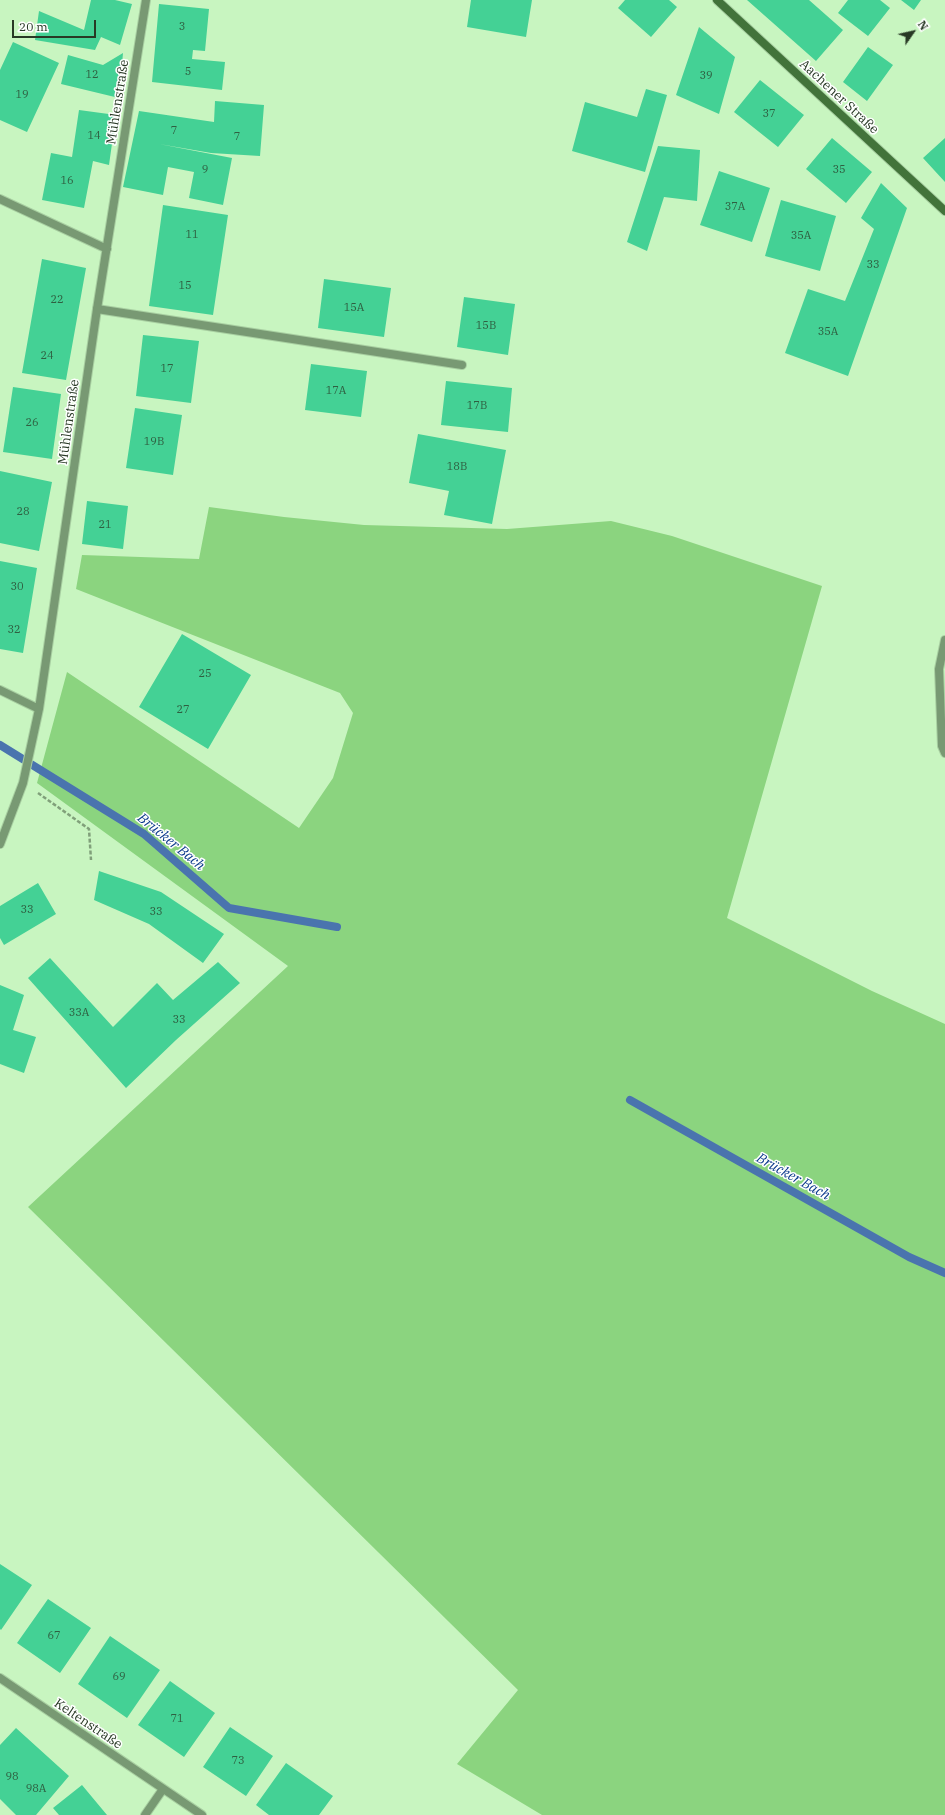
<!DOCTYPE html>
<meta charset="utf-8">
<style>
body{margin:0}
#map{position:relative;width:945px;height:1815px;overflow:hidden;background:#c8f5c0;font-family:"IBM Plex Serif",serif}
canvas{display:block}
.north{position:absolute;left:893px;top:12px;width:40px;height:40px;-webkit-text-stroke:3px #fff;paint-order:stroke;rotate:56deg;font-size:11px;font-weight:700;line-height:16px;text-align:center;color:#283925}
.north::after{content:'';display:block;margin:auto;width:14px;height:18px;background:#283925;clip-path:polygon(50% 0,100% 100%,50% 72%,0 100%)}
.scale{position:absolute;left:12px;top:20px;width:84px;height:18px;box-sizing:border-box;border:2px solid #283925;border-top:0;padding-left:5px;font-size:12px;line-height:14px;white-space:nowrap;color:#283925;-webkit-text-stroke:3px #fff;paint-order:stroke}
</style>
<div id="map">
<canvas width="945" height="1815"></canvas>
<div class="north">N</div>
<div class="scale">20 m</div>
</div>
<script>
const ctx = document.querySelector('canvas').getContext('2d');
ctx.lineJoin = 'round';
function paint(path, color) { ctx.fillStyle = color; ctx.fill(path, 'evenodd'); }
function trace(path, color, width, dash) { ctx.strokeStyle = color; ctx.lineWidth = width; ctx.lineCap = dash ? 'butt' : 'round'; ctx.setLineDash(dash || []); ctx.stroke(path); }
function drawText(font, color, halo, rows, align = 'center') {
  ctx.font = font + ' "IBM Plex Serif",serif'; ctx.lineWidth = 3; ctx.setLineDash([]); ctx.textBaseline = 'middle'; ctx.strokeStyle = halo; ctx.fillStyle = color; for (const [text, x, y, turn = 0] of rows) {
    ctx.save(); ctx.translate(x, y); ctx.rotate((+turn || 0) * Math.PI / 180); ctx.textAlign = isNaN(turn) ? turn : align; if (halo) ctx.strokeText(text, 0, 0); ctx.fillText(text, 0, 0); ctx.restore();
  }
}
paint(new Path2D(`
 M209 507 284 517 364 525 507 529 611 521 672 536 822 586 727 918 872 991 945 1024V1815H542L457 1764 518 1690 28 1207 288 966 37 783 67 672 299 828 333 778 353 713 340 693 76 589 82 555 199 559Z`), '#8bd47f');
trace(new Path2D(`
 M0 745 144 834 229 908 337 927
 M630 1100 909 1257 945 1273`), '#4a74ae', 8);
paint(new Path2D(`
 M91 0H115L132 4 120 45 101 37 95 50 35 40 39 11 84 30Z
 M471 0H532L526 37 467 27Z
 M625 0H669L677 7 651 37 618 8Z
 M747 0H809L843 30 816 61Z
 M848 0H880L890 8 868 36 838 13Z
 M901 0H921L914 10Z
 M159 4 209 9 205 51 193 50 192 59 225 62 222 90 152 82Z
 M699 27 735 57 719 114 676 95Z
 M13 42 59 63 27 132 0 120V70Z
 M868 47 893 65 867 101 843 82Z
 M123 53 119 98 61 84 68 55 103 65Z
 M760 80 804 115 778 147 734 112Z
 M646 89 667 95 645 172 572 151 585 102 637 117Z
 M215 101 264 105 260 156 211 153 159 144 232 158 223 205 189 198 194 172 168 167 163 195 123 187 139 111 214 122Z
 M79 110 116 115 109 165 93 161 84 208 42 200 51 153 72 157Z
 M832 138 872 172 846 203 806 169Z
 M945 138V182L923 158Z
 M658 146 700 150 697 201 664 197 647 251 627 242Z
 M719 171 770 188 752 242 700 225Z
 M881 183 907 208 848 376 785 353 808 289 845 301 874 229 861 218Z
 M781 200 836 216 820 271 765 256Z
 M163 205 228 215 213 315 149 306Z
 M42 259 86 268 66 380 22 373Z
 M324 279 391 288 384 337 318 328Z
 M464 297 515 304 508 355 457 347Z
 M143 335 199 341 191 403 136 396Z
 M311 364 367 371 361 417 305 410Z
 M446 381 512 388 508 432 441 425Z
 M13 387 61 394 52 459 3 452Z
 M135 408 182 415 173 475 126 468Z
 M418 434 506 450 492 524 444 515 449 491 409 483Z
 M0 471 52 482 39 551 0 543Z
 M87 501 128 506 123 549 82 544Z
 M0 561 37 568 23 653 0 649Z
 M182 634 251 675 208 749 139 707Z
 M99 871 161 892 224 934 203 963 149 924 94 900Z
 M38 883 56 914 4 945 0 938V906Z
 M50 958 113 1027 157 983 173 1000 218 962 240 983 176 1040 126 1088 28 978Z
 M0 985 24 995 13 1030 36 1037 24 1073 0 1064Z
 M0 1564 32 1585 1 1630 0 1629Z
 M48 1599 91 1628 60 1673 17 1643Z
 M110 1636 160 1670 127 1718 78 1684Z
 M170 1681 215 1713 184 1757 138 1725Z
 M230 1727 273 1756 246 1796 203 1767Z
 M16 1728 69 1776 36 1815H16L0 1799V1745Z
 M286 1763 333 1796 319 1815H269L256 1805Z
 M82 1785 107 1815H59L53 1808Z`), '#44d195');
const lane = new Path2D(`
 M97 309 462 365`);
const street = new Path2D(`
 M0 199 107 249
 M945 640 939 669 942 746 945 753
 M0 690 39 709
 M0 844 23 783 39 709 97 309 146 0
 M0 1678 202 1815
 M145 1815 163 1789`);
const secondary = new Path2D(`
 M717 0 945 211`);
trace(lane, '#a8cfa1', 10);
trace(street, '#a8cfa1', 10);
trace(secondary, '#a8cfa1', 10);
trace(new Path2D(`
 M38 793 89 829 91 860`), '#80a07a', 2.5, [4, 2]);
trace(lane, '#789973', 8);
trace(street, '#789973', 8);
trace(secondary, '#42733a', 8);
drawText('11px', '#2f5f41', null, [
 ["3",182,27],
 ["5",188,72],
 ["12",92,75],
 ["39",706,76],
 ["19",22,95],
 ["37",769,114],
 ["7",174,131],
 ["14",94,136],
 ["7",237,137],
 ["9",205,170],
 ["35",839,170],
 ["16",67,181],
 ["37A",735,207],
 ["11",192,235],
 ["35A",801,236],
 ["33",873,265],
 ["15",185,286],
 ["22",57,300],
 ["15A",354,308],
 ["15B",486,326],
 ["35A",828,332],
 ["24",47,356],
 ["17",167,369],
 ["17A",336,391],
 ["17B",477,406],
 ["26",32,423],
 ["19B",154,442],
 ["18B",457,467],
 ["28",23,512],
 ["21",105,525],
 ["30",17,587],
 ["32",14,630],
 ["25",205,674],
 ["27",183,710],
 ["33",27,910],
 ["33",156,912],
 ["33A",79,1013],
 ["33",179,1020],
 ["67",54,1636],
 ["69",119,1677],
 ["71",177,1719],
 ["73",238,1761],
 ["98",12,1777],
 ["98A",36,1789]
]);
drawText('13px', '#283925', '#fff', [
 ["Aachener Straße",839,97,43],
 ["Mühlenstraße",118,102,-81],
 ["Mühlenstraße",69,422,-82],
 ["Keltenstraße",88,1724,34]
]);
drawText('italic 14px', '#0b3a8b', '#fff', [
 ["Brücker Bach",171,842,39],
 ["Brücker Bach",793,1177,29]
]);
</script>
